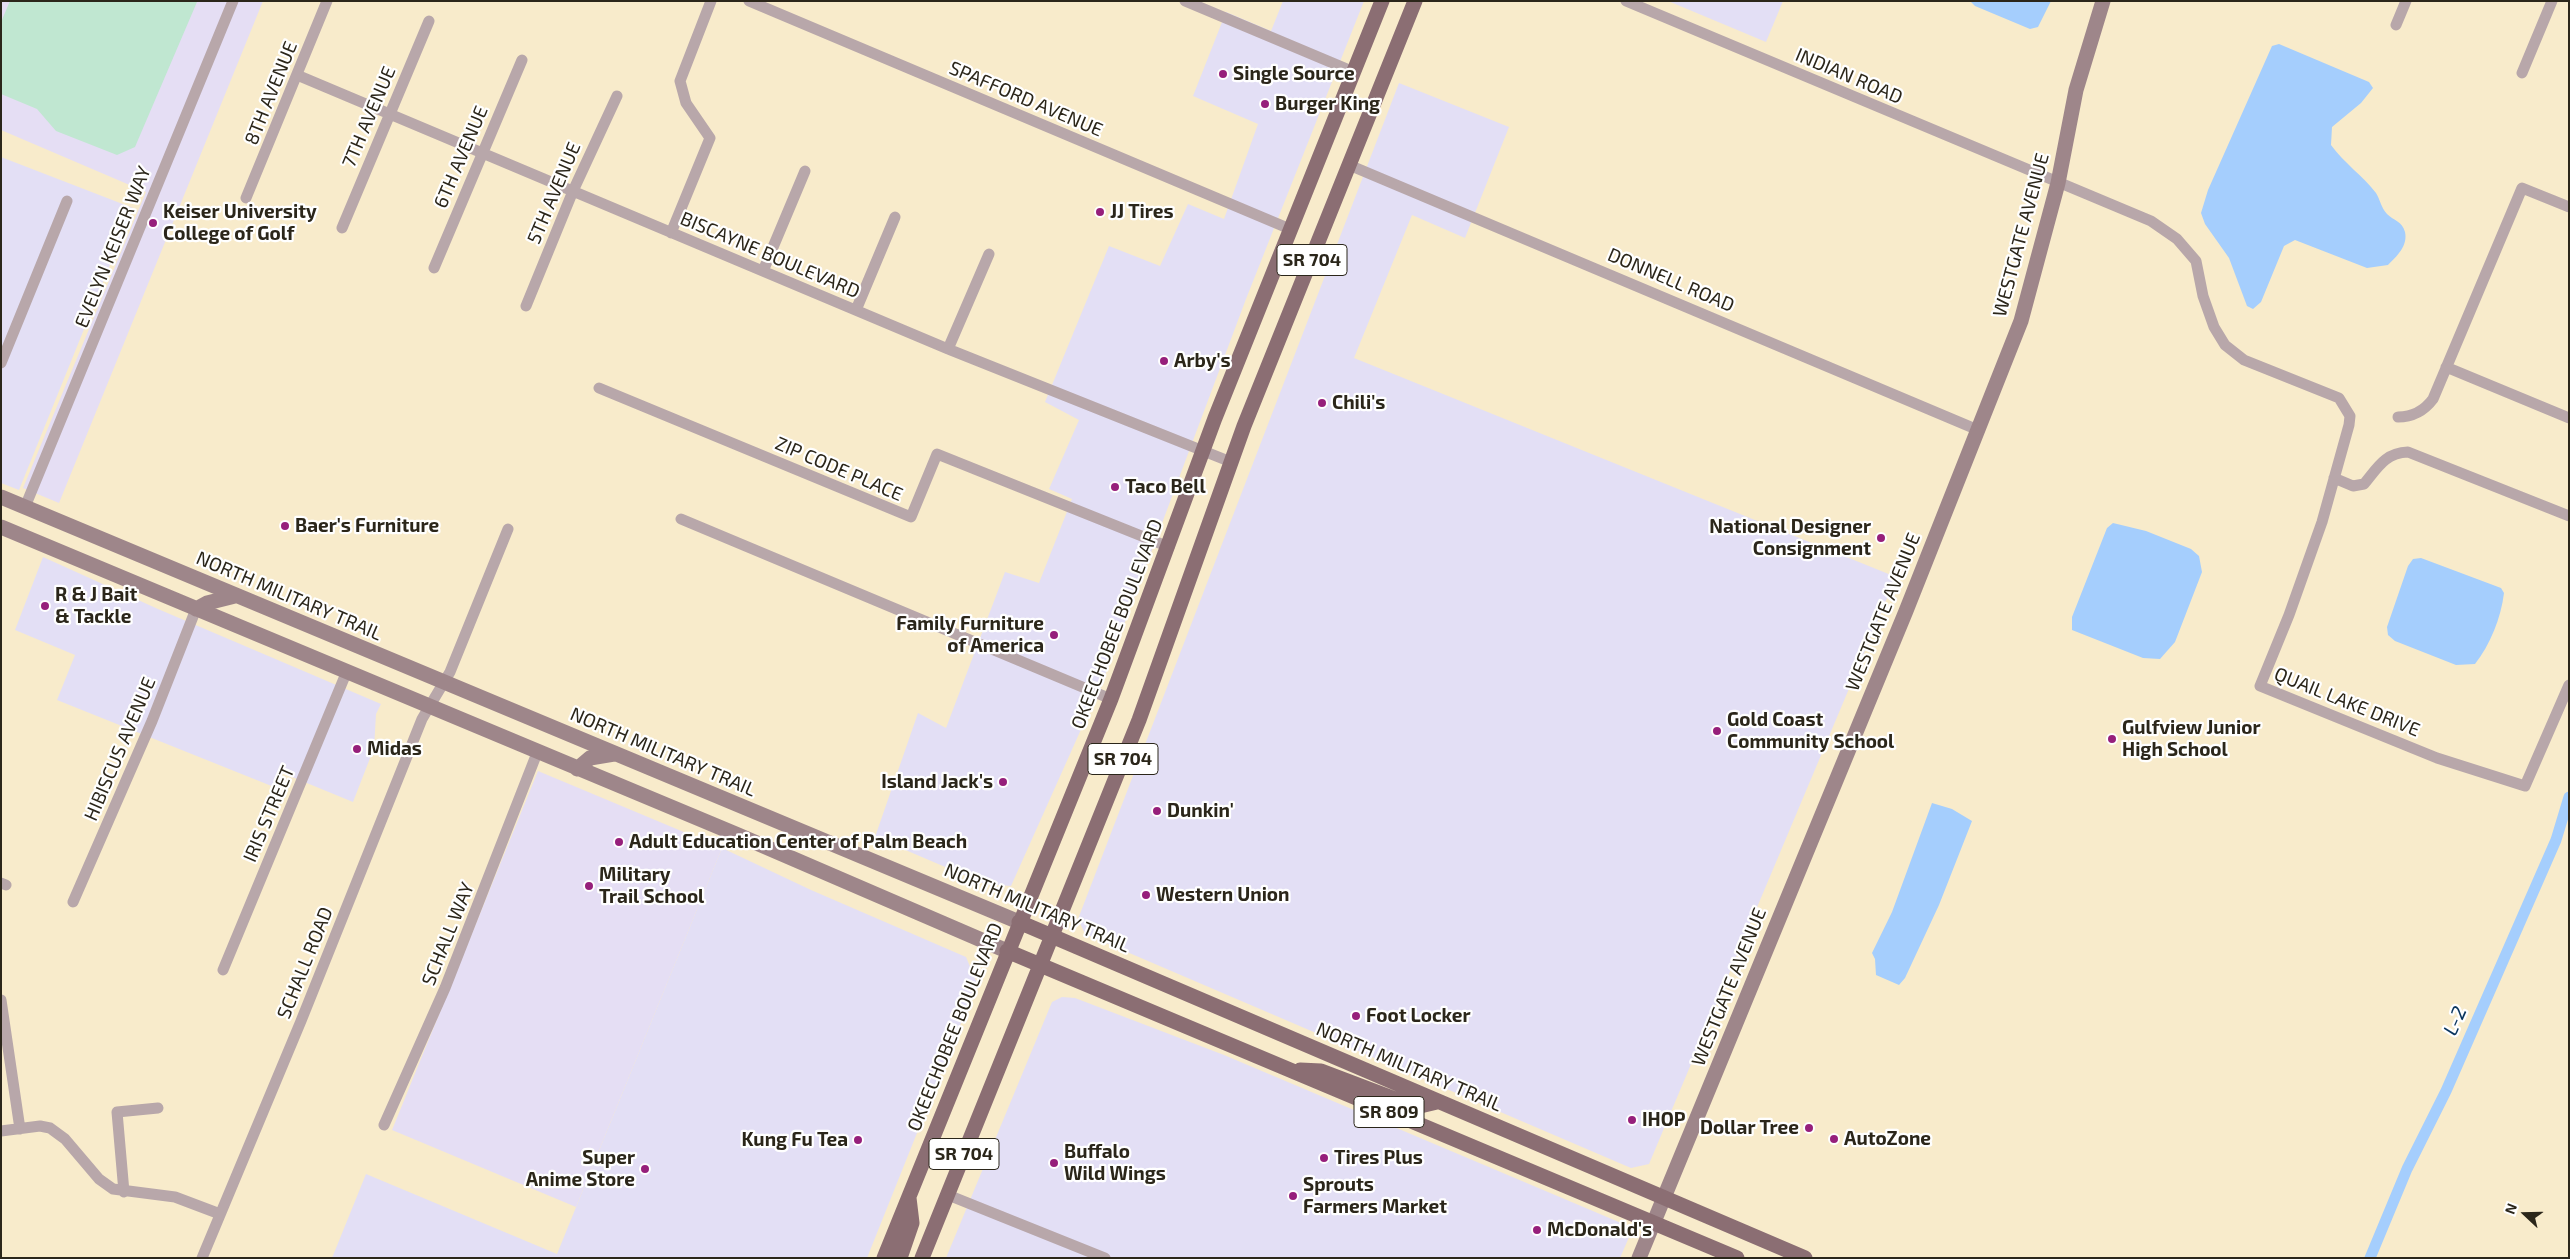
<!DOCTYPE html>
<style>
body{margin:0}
#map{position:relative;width:2570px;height:1259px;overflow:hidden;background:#f8ebcb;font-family:"Exo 2",sans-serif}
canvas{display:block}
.frame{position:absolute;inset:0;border:2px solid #2b261a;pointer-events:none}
.north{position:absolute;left:2500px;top:1189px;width:50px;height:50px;-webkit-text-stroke:4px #fff;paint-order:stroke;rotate:291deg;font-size:14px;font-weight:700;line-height:20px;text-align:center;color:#2b261a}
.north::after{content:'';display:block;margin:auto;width:18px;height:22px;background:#2b261a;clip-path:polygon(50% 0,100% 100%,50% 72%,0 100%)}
</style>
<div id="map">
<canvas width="2570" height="1259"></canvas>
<div class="frame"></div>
<div class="north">N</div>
</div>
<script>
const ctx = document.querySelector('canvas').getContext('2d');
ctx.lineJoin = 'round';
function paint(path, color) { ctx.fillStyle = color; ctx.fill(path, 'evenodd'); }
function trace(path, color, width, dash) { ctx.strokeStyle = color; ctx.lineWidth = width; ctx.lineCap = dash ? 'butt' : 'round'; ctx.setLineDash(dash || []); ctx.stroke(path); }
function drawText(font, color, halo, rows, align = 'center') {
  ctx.font = font + ' "Exo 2",sans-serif'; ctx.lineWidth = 4.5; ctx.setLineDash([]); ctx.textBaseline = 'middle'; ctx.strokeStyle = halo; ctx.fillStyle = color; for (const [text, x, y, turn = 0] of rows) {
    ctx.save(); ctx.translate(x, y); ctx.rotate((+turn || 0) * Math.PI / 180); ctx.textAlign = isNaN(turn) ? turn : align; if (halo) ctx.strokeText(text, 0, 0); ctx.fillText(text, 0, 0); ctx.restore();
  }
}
paint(new Path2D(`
 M1283 1H1364L1246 299 1104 678 1011 886 985 884 875 837 918 713 946 728 1005 572 1039 583 1072 499 1049 489 1079 420 1045 402 1109 246 1160 266 1188 204 1224 219 1258 124 1193 96 1226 12 1271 31Z
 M1668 1H1783L1766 42Z
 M1399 83 1509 127 1465 238 1412 215 1354 358 1896 577 1649 1164 1631 1168 1085 934 1078 919Z
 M1 157 133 208 19 490 1 483Z
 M43 557 158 609 381 704 376 714 374 748 353 802 280 772 274 787 57 700 75 655 15 630Z
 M722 848 811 890 966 957 977 983 867 1258H332L366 1174 557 1254Z
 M1062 997 1075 998 1224 1055 1633 1228 1620 1258H946L1052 1002Z`), '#e3dff5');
paint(new Path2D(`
 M1 1H263L59 503 23 488 146 192 1 130Z
 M538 771 722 848 576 1207 392 1130Z`), '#e5def4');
paint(new Path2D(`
 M10 1 197 2 135 147 117 155 56 131 37 109 1 94V22Z`), '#c0e7d1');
paint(new Path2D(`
 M2051 1 2038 27 2030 29 1975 6 1971 2Z
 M2279 44 2369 82 2373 88 2361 103 2332 127 2331 145C2344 163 2363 176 2376 193 2380 199 2381 208 2387 214 2394 221 2402 221 2405 232 2408 246 2397 256 2388 265L2367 268 2295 240 2284 246 2261 302 2253 309 2247 306 2229 258 2205 224 2201 213 2208 190 2272 46Z
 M2113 523 2146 531 2191 549 2199 556 2202 572 2175 642 2160 659 2143 658 2072 630V617L2107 528Z
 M2421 558 2501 588 2504 593C2501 618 2490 645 2475 664L2456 665 2395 641 2388 635 2387 627 2408 566 2413 559Z
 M1932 803 1952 809 1972 821 1939 905 1905 978 1899 985 1876 975 1875 959 1872 953 1892 912Z`), '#a5cefd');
trace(new Path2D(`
 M2370 1258 2407 1169 2446 1091 2556 840 2569 797`), '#a5cefd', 11);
trace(new Path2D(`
 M749 1 1290 229
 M1185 1 1354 72
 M1626 1 2151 221 2177 239 2196 261 2203 296 2214 327 2225 345 2244 360 2339 398 2350 416 2349 425 2322 522 2289 615 2260 686 2437 758 2525 786 2569 685
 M2396 25 2406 1
 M2522 73 2552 1
 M297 75 948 349 1231 462
 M1349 165 1978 430
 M246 198 327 1
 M342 228 429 21
 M671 233 710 138 686 103 680 81 711 1
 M434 268 522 60
 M763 271 805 171
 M526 306 573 191 617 96
 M856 310 895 217
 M948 349 989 254
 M1 363 67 201
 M2446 367 2569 418
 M599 388 911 517 937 454 1169 547
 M2398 417C2413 417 2424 411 2433 399L2522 188 2569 207
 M2334 478 2353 486 2364 484C2378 467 2385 453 2408 452L2569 516
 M25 507 233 1
 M681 519 1111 699
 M1 883 6 885
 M73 902 152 721 196 609
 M223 970 347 671
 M1 1000 20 1129
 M384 1125 445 988 537 753
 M1 1131 40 1126 50 1128 65 1139 99 1179 113 1189 175 1197 220 1214
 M124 1192 117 1112 158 1108
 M948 1195 1105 1258
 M202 1258 301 1021 422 719 450 672 508 529`), '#b8a7aa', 11);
trace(new Path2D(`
 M1 497 1019 922
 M1 527 738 835 1007 951
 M196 609 207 603 235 596
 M577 769 590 758 614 754
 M1639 1258 1906 611 2021 321 2058 183 2076 90 2103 1`), '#9e868a', 15);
trace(new Path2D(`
 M1019 922 1805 1258
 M1007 951 1737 1258
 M1300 1070 1321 1071 1416 1107 1437 1102
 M884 1258 1111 699 1215 418 1382 1
 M900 1258 912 1223 909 1198
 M922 1258 1139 720 1244 426 1415 1`), '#8b6e73', 15);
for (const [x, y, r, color] of [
 [1223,74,5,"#961f7b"],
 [1265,104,5,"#961f7b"],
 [1100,212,5,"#961f7b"],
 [153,223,5,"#961f7b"],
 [1164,361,5,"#961f7b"],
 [1322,403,5,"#961f7b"],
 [1115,487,5,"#961f7b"],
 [285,526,5,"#961f7b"],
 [1881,538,5,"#961f7b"],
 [45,606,5,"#961f7b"],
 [1054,635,5,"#961f7b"],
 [1717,731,5,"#961f7b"],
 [2112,739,5,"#961f7b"],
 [357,749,5,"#961f7b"],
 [1003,782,5,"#961f7b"],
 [1157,811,5,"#961f7b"],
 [619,842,5,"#961f7b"],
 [589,886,5,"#961f7b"],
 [1146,895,5,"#961f7b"],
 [1356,1016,5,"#961f7b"],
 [1632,1120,5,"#961f7b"],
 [1809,1128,5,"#961f7b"],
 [1834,1139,5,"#961f7b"],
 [858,1140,5,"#961f7b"],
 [1324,1158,5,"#961f7b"],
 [1054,1163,5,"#961f7b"],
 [645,1169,5,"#961f7b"],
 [1293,1196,5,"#961f7b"],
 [1537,1230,5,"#961f7b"]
]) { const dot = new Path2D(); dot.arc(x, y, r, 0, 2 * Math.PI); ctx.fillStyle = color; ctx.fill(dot); trace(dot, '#fff', 2); }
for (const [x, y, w] of [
 [1312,260,70],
 [1123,759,70],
 [1389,1112,70],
 [964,1154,70]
]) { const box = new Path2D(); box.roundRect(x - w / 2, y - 15.5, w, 31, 4); ctx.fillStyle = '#fff'; ctx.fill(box); trace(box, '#2b261a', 1); }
drawText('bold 18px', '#2b261a', null, [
 ["SR 704",1312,260],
 ["SR 704",1123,759],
 ["SR 809",1389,1112],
 ["SR 704",964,1154]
]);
drawText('bold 19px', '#2b261a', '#fff', [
 ["Single Source",1233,74],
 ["Burger King",1275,104],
 ["Keiser University",163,212],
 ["College of Golf",163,234],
 ["JJ Tires",1110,212],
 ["Arby's",1174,361],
 ["Chili's",1332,403],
 ["Taco Bell",1125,487],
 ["Baer's Furniture",295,526],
 ["National Designer",1871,527,"right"],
 ["Consignment",1871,549,"right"],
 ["R & J Bait",55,595],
 ["& Tackle",55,617],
 ["Family Furniture",1044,624,"right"],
 ["of America",1044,646,"right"],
 ["Gold Coast",1727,720],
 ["Community School",1727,742],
 ["Gulfview Junior",2122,728],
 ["High School",2122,750],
 ["Midas",367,749],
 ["Island Jack's",993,782,"right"],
 ["Dunkin'",1167,811],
 ["Adult Education Center of Palm Beach",629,842],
 ["Military",599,875],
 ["Trail School",599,897],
 ["Western Union",1156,895],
 ["Foot Locker",1366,1016],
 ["IHOP",1642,1120],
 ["Dollar Tree",1799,1128,"right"],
 ["AutoZone",1844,1139],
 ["Kung Fu Tea",848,1140,"right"],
 ["Buffalo",1064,1152],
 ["Wild Wings",1064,1174],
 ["Super",635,1158,"right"],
 ["Anime Store",635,1180,"right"],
 ["Tires Plus",1334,1158],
 ["Sprouts",1303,1185],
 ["Farmers Market",1303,1207],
 ["McDonald's",1547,1230]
], 'left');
drawText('19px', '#2b261a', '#fff', [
 ["INDIAN ROAD",1849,76,23],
 ["8TH AVENUE",271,93,-68],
 ["SPAFFORD AVENUE",1026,99,23],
 ["7TH AVENUE",369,117,-67],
 ["6TH AVENUE",461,157,-67],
 ["5TH AVENUE",554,193,-67],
 ["WESTGATE AVENUE",2021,235,-75],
 ["EVELYN KEISER WAY",113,247,-68],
 ["BISCAYNE BOULEVARD",770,255,23],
 ["DONNELL ROAD",1671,280,23],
 ["ZIP CODE PLACE",839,469,23],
 ["NORTH MILITARY TRAIL",289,596,23],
 ["WESTGATE AVENUE",1883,612,-68],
 ["OKEECHOBEE BOULEVARD",1117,624,-69],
 ["QUAIL LAKE DRIVE",2347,702,22],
 ["HIBISCUS AVENUE",120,749,-67],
 ["NORTH MILITARY TRAIL",663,752,23],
 ["IRIS STREET",269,814,-67],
 ["NORTH MILITARY TRAIL",1037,908,23],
 ["SCHALL WAY",448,934,-68],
 ["SCHALL ROAD",305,963,-68],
 ["WESTGATE AVENUE",1729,987,-68],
 ["OKEECHOBEE BOULEVARD",955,1027,-68],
 ["NORTH MILITARY TRAIL",1409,1067,23]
]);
drawText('italic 20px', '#09345e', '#fff', [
 ["L-2",2455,1021,-66]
]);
</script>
